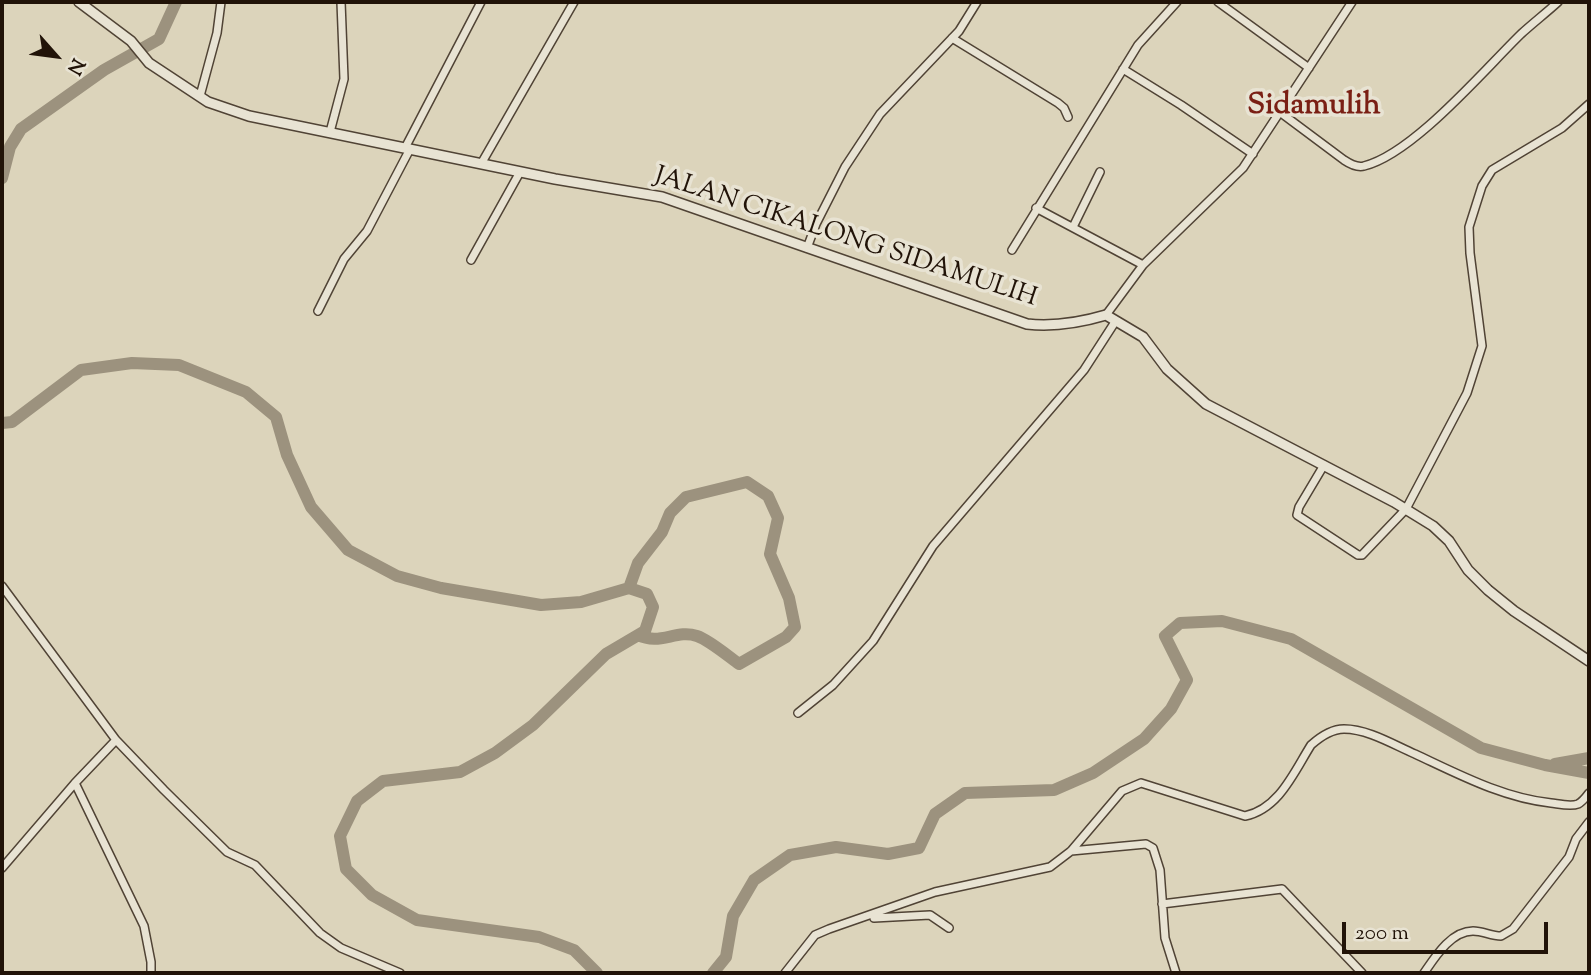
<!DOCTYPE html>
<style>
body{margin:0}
#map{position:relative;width:1591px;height:975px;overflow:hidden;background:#dcd4bb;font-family:"Sorts Mill Goudy",serif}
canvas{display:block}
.frame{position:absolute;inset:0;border:4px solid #211308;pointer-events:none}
.north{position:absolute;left:21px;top:21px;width:70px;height:70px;-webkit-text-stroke:5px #e8e3d3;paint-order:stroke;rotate:118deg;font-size:19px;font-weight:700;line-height:28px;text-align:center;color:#211308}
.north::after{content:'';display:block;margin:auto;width:24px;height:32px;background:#211308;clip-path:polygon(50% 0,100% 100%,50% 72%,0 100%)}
.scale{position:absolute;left:1342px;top:922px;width:206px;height:32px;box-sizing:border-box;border:4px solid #211308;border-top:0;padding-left:9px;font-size:21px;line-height:24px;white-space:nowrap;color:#211308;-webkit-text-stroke:5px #e8e3d3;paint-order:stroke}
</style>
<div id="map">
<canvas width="1591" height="975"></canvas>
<div class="frame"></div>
<div class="north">N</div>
<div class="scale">200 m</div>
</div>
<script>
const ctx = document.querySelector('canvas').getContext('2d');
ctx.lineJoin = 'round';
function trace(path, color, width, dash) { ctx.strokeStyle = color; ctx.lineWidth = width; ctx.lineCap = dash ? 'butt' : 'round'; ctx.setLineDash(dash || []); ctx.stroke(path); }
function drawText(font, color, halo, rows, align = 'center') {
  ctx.font = font + ' "Sorts Mill Goudy",serif'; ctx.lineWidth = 7; ctx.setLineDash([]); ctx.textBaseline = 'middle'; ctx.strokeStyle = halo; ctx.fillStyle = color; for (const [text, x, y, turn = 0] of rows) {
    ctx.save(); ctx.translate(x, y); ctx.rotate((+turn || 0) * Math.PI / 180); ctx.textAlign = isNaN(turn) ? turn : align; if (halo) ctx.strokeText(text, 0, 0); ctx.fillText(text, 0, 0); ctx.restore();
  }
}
trace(new Path2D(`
 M2 178 10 147 21 129 104 70 159 39 176 2
 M2 423 12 422 81 370 132 363 179 365 246 392 276 417 287 455 311 507 348 550 397 576 441 588 541 605 581 602 629 588 647 594 653 607 645 631 606 654 533 725 495 753 460 772 383 781 357 801 340 836 346 869 372 895 417 920 539 937 574 950 597 973
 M629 588 638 563 662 532 670 513 686 497 747 482 768 496 778 518 770 554 789 598 795 627 786 637 739 664C728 656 709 640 697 636 676 629 660 646 638 635
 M1555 764 1589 758
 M713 973 726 957 733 916 754 880 790 855 836 847 888 854 919 848 935 814 965 793 1054 790 1093 773 1144 739 1171 709 1187 680 1165 636 1180 623 1222 621 1291 639 1481 748 1545 765 1589 773`), '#9c927e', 12);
const minor = new Path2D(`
 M1218 2 1309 68
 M952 38 1058 103 1064 108 1068 117
 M1123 69 1181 105 1253 154
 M200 96 217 33 221 2
 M1281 113 1344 160C1350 164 1357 168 1364 166 1413 154 1484 70 1521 34 1533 23 1546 13 1558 2
 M330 132 344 79 341 2
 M405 148 481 2
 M481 164 574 2
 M1036 208 1143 265
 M1073 227 1100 172
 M807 248 816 224 845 167 880 114 959 31 977 2
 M1012 250 1138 45 1177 2
 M471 260 520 172
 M318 311 344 259 367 231 410 149
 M1106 315 1143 265 1243 168 1352 2
 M1324 465 1299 507 1297 515 1358 555H1362L1406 509 1467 393 1482 346 1470 253 1469 227 1482 186 1492 170 1562 128 1589 104
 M2 586 116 740 164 790 227 852 255 865 320 933 341 948 400 973
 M798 713 833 685 873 641 933 546 1084 370 1115 322
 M75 783 144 926 151 962V973
 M1071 851 1146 844 1153 848 1160 870 1165 938 1176 973
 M2 868 75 783 116 740
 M1162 904 1282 889 1362 973
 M874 918 930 915 949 928
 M785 973 815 935 829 929 935 892 1050 867 1071 851 1122 791 1141 783 1245 816C1279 809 1294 772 1311 745 1320 737 1332 729 1344 729 1368 729 1394 745 1415 754 1458 774 1503 798 1551 803 1559 804 1571 807 1578 804 1582 802 1586 797 1589 793
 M1424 973C1435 957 1451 931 1473 931 1483 931 1491 936 1501 936L1513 929 1569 857 1576 839 1589 822`);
const tertiary = new Path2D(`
 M79 2 131 41 149 63 208 102 249 116 555 179 662 197 1027 324C1055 327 1079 323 1106 315L1143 337 1167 369 1206 404 1394 502 1433 526 1449 541 1468 570 1488 590 1514 611 1589 661`);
trace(minor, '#504335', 10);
trace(tertiary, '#504335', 12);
trace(minor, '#e8e3d3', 7);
trace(tertiary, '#e8e3d3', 9);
drawText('26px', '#211308', '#e8e3d3', [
 ["JALAN CIKALONG SIDAMULIH",845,239,18]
]);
drawText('bold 30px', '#7a1f14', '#e8e3d3', [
 ["Sidamulih",1314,108]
]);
</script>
